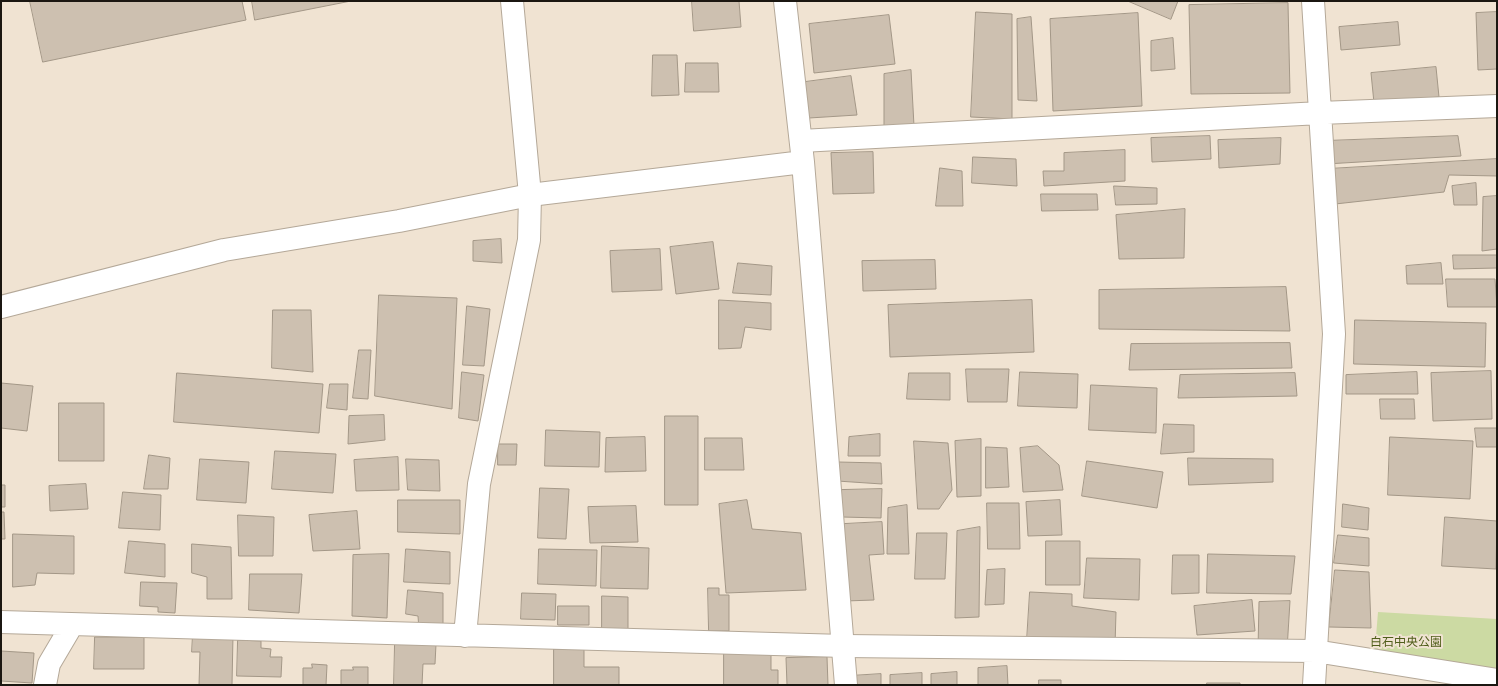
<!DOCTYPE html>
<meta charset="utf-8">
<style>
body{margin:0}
#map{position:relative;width:1498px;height:686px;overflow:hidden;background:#f0e3d2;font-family:Overpass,sans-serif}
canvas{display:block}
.frame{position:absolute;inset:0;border:2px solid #1b1711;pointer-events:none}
</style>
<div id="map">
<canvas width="1498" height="686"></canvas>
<div class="frame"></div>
</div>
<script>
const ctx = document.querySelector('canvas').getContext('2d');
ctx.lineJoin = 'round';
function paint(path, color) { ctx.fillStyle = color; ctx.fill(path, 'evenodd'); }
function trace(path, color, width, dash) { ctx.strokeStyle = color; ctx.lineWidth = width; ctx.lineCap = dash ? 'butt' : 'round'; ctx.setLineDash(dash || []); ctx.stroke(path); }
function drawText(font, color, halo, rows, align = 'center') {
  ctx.font = font + ' Overpass,"Noto Sans JP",sans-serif'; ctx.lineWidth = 4; ctx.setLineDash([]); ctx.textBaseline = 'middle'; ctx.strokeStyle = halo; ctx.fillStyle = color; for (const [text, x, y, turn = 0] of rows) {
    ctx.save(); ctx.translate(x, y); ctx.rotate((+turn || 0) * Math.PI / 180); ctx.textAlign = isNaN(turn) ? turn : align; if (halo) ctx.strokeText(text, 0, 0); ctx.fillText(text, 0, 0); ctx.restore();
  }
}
paint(new Path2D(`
 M1378 612 1497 619V676L1373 673Z`), '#ccdaa3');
const building = new Path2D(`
 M30 1H242L246 20 43 62Z
 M252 1H351L255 20Z
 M692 1H739L741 27 694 31Z
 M1128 1H1178L1171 19Z
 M1288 3 1290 93 1191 94 1189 5Z
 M976 12 1012 14V119L971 117Z
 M1497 12V69L1478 70 1476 13Z
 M1138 13 1142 106 1053 111 1050 19Z
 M889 15 895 64 814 73 809 24Z
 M1031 17 1037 101 1018 100 1017 19Z
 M1398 22 1400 45 1341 50 1339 27Z
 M1173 38 1175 69 1151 71V41Z
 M653 55H677L679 95 652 96Z
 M686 63H718L719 92H685Z
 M1436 67 1439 97 1374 103 1371 73Z
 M911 70 914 126 884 129V74Z
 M851 76 857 115 809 118 805 82Z
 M1210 136 1211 159 1152 162 1151 138Z
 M1458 136 1461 156 1326 164 1325 141Z
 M1281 138 1280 164 1219 168 1218 140Z
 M1125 150V181L1044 186 1043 171H1064V153Z
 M873 152 874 193 833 194 831 153Z
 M973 157 1016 159 1017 186 972 183Z
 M1497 159V176L1449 175 1444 192 1326 205 1328 169Z
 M940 168 962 171 963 206H936Z
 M1476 183 1477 205H1454L1452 186Z
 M1114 186 1157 188V204L1116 205Z
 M1041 194H1097L1098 210 1042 211Z
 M1497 196V249L1482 251 1483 197Z
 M1185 209 1184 258 1119 259 1116 215Z
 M501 239 502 263 473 261V241Z
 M713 242 719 289 676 294 670 247Z
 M660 249 662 290 612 292 610 251Z
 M1453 255H1497V268L1454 269Z
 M935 260 936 289 863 291 862 261Z
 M738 263 772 266 771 295 733 293Z
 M1441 263 1443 284H1407L1406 266Z
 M1446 279H1495L1497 307H1448Z
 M1286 287 1290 331 1099 329V290Z
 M379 295 457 298 452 409 375 396Z
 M719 300 771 303V330L745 327 741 348 719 349Z
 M1032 300 1034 352 890 357 888 305Z
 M467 306 490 309 484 366 463 365Z
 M273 310H311L313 372 272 368Z
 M1355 320 1486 323 1485 367 1354 364Z
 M1290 343 1292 368 1129 370 1131 344Z
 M359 350H371L368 399 353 398Z
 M966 369H1009L1007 402H968Z
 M1491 371 1492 419 1433 421 1431 373Z
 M462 372 484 375 478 421 459 418Z
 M1020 372 1078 374 1077 408 1018 406Z
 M1417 372 1418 394H1346V375Z
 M177 373 323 384 319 433 174 422Z
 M909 373H950V400L907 399Z
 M1295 373 1297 396 1178 398 1180 375Z
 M1 383 33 386 27 431 1 428Z
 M330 384H348L347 410 327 408Z
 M1091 385 1157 388 1156 433 1089 430Z
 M1380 399H1414L1415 419H1381Z
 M59 403H104V461H59Z
 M384 415 385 440 348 444 349 416Z
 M665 416H698V505H665Z
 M1164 424 1194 425V452L1161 454Z
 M1475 428H1497V447H1477Z
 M546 430 600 432 599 467 545 466Z
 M880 434V456H848L849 437Z
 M645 437 646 471 605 472 606 438Z
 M1390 437 1473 441 1470 499 1388 495Z
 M705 438H742L744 470H705Z
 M981 439V496L957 497 955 441Z
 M914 441 948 443 952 490 939 509H918Z
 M498 444H517L516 465H498Z
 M1038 446 1059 465 1063 490 1023 492 1020 448Z
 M986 447 1007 448 1009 487 986 488Z
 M275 451 336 454 333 493 272 489Z
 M149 455 170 458 168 489H144Z
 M398 457 399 490 356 491 354 460Z
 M1188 458 1273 459V482L1189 485Z
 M200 459 249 462 246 503 197 500Z
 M406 459 439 460 440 491 408 490Z
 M1087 461 1163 472 1157 508 1082 496Z
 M838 462 881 463 882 484 837 481Z
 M86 484 88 509 50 511 49 486Z
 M1 485H5V507H1Z
 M540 488 569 489 566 539 538 538Z
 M882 489 881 518 842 517 841 490Z
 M123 492 161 495 160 530 119 528Z
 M398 500H460V534L398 532Z
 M747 500 752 529 801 533 806 590 726 593 719 504Z
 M1060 500 1062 535 1028 536 1026 502Z
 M987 503H1019L1020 549H988Z
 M1343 504 1369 508 1368 530 1342 527Z
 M907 505 909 554H887L888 508Z
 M636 506 638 542 590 543 588 507Z
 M357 511 360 549 313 551 309 515Z
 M1 512H4L5 539H1Z
 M238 515 274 517 273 556H239Z
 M1445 517 1497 521 1496 569 1442 566Z
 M882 522 884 554 869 555 874 600 845 601 844 524Z
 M980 527 979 617 955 618 957 531Z
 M917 533H947L945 579H915Z
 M13 534 74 536V574L37 573 35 585 13 587Z
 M1338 535 1369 538V566L1334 563Z
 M129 541 165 544V577L125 573Z
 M1046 541H1080V585H1046Z
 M192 544 231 547 232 599H207V577L192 573Z
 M602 546 649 548 648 589 601 588Z
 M406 549 450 552V584L404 582Z
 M539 549 597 550 596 586 538 584Z
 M389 554 387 618 352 616 353 555Z
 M1208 554 1295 556 1291 594 1207 593Z
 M1173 555H1199V593L1172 594Z
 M1087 558 1140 559 1139 600 1084 598Z
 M1005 569 1004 604 985 605 987 570Z
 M1335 570 1369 572 1371 628 1329 627Z
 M250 574H302L299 613 249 610Z
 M141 582 177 583 175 613 158 612V607L140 606Z
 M708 588H719V595H729V631H709Z
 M408 590 443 593V629L419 630 418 616 406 614Z
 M1030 592 1072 594V606L1116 612 1115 646 1027 640Z
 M522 593 556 594 555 620 521 619Z
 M602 596 628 597V630L602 629Z
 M1252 600 1255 631 1197 635 1194 606Z
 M1290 601 1287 650H1258L1259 602Z
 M558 606H589V625H558Z
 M193 634 233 635 232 685H199L200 652H192Z
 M95 637H144V669H94Z
 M238 640 261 641V648L271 649 270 657H282L281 677 237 676Z
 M395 643 436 644 435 664H423L422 685H394Z
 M554 649H584V667H619V685H554Z
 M1 651 34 653 32 683 1 681Z
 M724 652 771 653V670H778V685H724Z
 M827 657 828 685H787L786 658Z
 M312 664 327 665 326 685H303V668H312Z
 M1007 666 1008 685H978V668Z
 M353 667H368V685H341V670H353Z
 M957 672V685H931V674Z
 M922 673V685H890V675Z
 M881 674V685H850V676Z
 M1039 680H1061V685H1039Z
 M1207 683H1240V685H1207Z`);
paint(building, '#cdc0b0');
trace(building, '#a39787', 1);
const street = new Path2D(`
 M1313 1 1334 334 1314 685
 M801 141 1320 113 1497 106
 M1 622 844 646 1315 651 1497 680
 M465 636 479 484 529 240 530 195 512 1
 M45 685 49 664 72 625`);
const secondary = new Path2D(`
 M785 1 803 162 846 685
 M1 307 224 250 399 221 530 195 803 162`);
trace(street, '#b4a898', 24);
trace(secondary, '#b4a898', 24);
trace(street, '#fff', 22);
trace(secondary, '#fff', 22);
drawText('12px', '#505e1b', '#f0e3d2', [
 ["白石中央公園",1406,644]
]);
</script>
